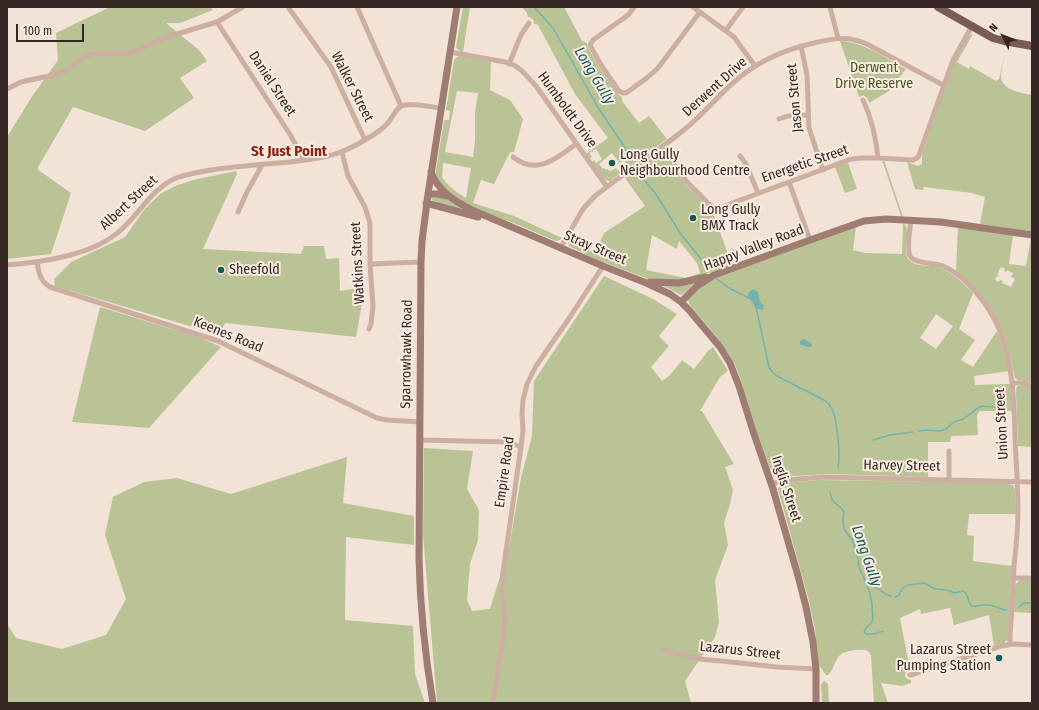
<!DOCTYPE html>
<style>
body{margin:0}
#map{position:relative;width:1039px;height:710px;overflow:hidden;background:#f3e2d6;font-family:"Fira Sans Condensed",sans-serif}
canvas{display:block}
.frame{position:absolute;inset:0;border:8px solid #352824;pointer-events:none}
.north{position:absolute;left:983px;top:16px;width:40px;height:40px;-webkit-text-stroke:3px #fbece2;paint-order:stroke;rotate:312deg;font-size:11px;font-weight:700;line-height:16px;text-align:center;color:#352824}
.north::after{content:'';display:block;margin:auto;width:14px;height:18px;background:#352824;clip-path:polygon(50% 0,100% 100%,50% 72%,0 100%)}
.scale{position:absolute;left:16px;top:24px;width:68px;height:18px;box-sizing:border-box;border:2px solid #352824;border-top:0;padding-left:5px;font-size:12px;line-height:14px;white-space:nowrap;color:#352824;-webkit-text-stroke:3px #fbece2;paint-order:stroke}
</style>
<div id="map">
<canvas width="1039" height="710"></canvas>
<div class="frame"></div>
<div class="north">N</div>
<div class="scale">100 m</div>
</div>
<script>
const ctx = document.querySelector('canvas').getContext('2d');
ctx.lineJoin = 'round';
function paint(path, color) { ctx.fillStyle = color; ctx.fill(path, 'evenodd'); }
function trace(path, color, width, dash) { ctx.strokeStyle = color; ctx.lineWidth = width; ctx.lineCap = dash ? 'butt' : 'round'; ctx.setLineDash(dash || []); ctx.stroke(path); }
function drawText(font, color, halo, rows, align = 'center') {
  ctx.font = font + ' "Fira Sans Condensed",sans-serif'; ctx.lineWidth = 4; ctx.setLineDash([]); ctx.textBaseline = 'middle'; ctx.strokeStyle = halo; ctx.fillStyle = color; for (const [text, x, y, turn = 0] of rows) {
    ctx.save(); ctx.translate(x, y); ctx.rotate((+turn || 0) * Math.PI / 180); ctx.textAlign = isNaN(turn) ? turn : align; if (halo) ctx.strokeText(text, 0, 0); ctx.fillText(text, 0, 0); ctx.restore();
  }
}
paint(new Path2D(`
 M110 7H210L213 10 180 23H166L200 51 207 61 180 78 194 98 145 131 73 107 37 169 71 193 51 254 7 259V137L31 98 58 60 56 33Z
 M463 7H470L463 52 458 50 456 47Z
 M522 7H564L582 41 587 43V46L600 69 620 96 622 97V101L639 123 649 116 667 139 629 167 624 160 618 164V163L619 162 612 153 599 164 603 169 604 168 606 170 608 169 609 171 610 170 611 171 616 168 618 171 621 169 623 171 610 181 605 180 592 162 594 160 596 163 602 159 596 149 589 153 592 157 590 158 586 154 608 138 575 94 538 25 534 24V21L530 17H528L527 13Z
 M973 34 957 62 969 69 970 66 996 81 999 79 1005 54C1004 61 1001 69 1001 77 1002 90 1021 93 1032 95V232L980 224 985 197 972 193 924 187 923 190 915 189 907 162 918 166 922 164V154L954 62 969 36Z
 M840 41C864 42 885 58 906 69L889 91 869 103C868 98 865 93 859 97Z
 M460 56 491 62 490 90 510 100 523 119 514 152H511L509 154 494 184 481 180 473 203 514 216 562 238 560 240 556 241 514 223 482 212 465 204 443 188 436 176V171L444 120H449L450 111 446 110 454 60 457 57ZM457 91 478 93 475 113V141L473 157 445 152ZM443 163 471 168 466 198C457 193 448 186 442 177Z
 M661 153 664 155 686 185 712 210 732 265 688 280H651L593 258 569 246 568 241 595 253 604 233 645 206 625 178 657 154ZM652 235 677 249 679 241 697 263 700 273 686 278 646 270Z
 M882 160H884L903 217 901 216Z
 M848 163 857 189 845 193 835 167Z
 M236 171 237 174 203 249 301 254 304 246H324L326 259 339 258 340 291 365 287 356 337 225 323 220 335 55 286 54 279 71 262 125 237 144 210 160 194 175 186 193 180Z
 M431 197 445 198 464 210 443 205 432 200Z
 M903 223C913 230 902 249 908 259 915 268 929 264 938 267 952 272 963 283 973 293L959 329 975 340 961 360 973 367 997 331 1001 341 1009 371 974 376 975 385 1010 384 1012 411H980L977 415 978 435 951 436 950 442H928V477L828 474 779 477 773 473 770 468 755 426 742 383 735 364 728 353 716 336 690 305 688 300 693 293 716 277 856 226 853 250 865 253 902 254ZM936 314 953 326 936 349 920 338Z
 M958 227 1013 235 1009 264 1026 266 1031 237H1032V384L1026 381 1018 380 1015 378 1014 374 1010 356 1004 335 995 316 988 304 975 288 956 271ZM1001 267 1005 269 1004 271 1006 272 1007 270 1013 273 1011 277 1015 279 1011 287 1002 283 1003 281 1000 280 999 282 995 280 997 276 999 277V276L997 275 999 272H998Z
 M604 276 653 299 677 314 659 336 669 346 651 367 662 381 670 375 682 360 694 369 708 351 713 347 728 371 720 377 700 411H702L734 464 725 467 733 490 730 504 724 523 728 545 715 580 719 622 715 637 685 681 691 703H437L423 534 424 448 473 451 467 489 479 510 478 540 470 564 467 600 472 611 490 609 509 548 521 478 532 436 534 381Z
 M695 282V283L682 295 679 294 664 286Z
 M100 307 201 338 221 347 149 428 72 422Z
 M1020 385 1027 386 1032 390V447L1018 446 1016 392C1016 389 1016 386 1020 385Z
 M347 457 343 503 414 516V545L346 537 345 620 413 626 415 674 425 703H7V624L16 638 62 649 106 635 126 599 105 535 113 497 144 482 177 478 231 494Z
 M819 480 1002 483 1013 485 1015 490 1016 514H969L967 535 974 536 973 561 1012 566 1008 639 1004 643 994 645 989 615 954 625 950 608 921 614 920 609 900 618 910 670 906 672 905 676 907 679 911 680V683L902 686 881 683 888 703H874L871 656 869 652 866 650C859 649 844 650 839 656 834 662 834 670 828 675H826L819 665 815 630 809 601 778 489 780 485 784 483Z
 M1020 580H1032V613L1014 612 1015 587 1016 584Z
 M825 681 828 684 829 703H822L821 684 823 682Z`), '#b9c395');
paint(new Path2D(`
 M753 289 758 292 760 302 764 305 763 310 755 308 753 303 748 296 749 292Z
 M804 339 812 344V346L809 347 801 345 800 344V341Z`), '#72b3ae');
trace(new Path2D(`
 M534 7 553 28 599 109 622 143 632 160
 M638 173 656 194 680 233 709 269
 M717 279 729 288 751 299
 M756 307 769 367 772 372 777 376 824 400C827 402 830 405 832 409 837 419 841 457 838 467
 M919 431 928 430 940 431 946 429 954 422 963 419 973 412 975 410 982 406 1006 408
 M873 440 890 435 913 432
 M830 492 832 500 842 509 844 512 843 520 844 529 853 541 854 545 858 558 859 567 869 590 872 604 873 620 871 623 866 628 864 632 866 634H874L883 631
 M865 582 875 587 887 595 891 596
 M895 597 899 595 902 589 908 585 924 583 935 589 947 590 955 593 963 591C969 594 967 602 972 606 977 607 983 604 988 605 995 605 1000 610 1007 610
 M1019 607 1024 603H1032`), '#72b3ae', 1.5);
trace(new Path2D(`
 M288 7 331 67 365 140
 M357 7 401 106
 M634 7 629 14 624 18 593 40 590 45 591 47 601 65 619 91 623 93H626L648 77 658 68 700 12
 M693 7 734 37 755 66
 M830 7 838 38
 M217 22 291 136 304 160
 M726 30 743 7
 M801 46 807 75 809 128 823 170
 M450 52 505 62 514 65 522 71 536 86 607 187
 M509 64 521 35 529 23
 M7 89 21 82 58 74 63 72 91 54 127 53 135 51 167 37 217 22 243 7
 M863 100C871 117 876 138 878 158
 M779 119 788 116 808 115
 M661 147 687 182 710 205 715 208H719L851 159 863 158H878L913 160 917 158 919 155 953 60 972 26
 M342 152 348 176 365 207 370 223V264L373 306 371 324 369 329
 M740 156 746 164 758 193
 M513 157C537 176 557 158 576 144
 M789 182 810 240
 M238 212 247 192 262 165
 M911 220C910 227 907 250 910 256 914 264 934 262 943 266 968 277 990 307 1000 331 1013 365 1014 400 1015 436 1016 461 1018 486 1018 511 1018 529 1016 548 1014 566 1013 589 1012 612 1010 635V644
 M561 247 583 209 595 196C624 173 656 153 685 129 705 113 720 93 740 77 762 59 787 49 814 43 834 38 848 36 867 44L943 85
 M37 262C39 273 40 281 50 287L218 341 377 418 387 420 420 422
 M370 264 421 262
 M7 265C44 262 96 255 123 228 141 211 153 188 176 178 187 174 199 172 211 170 237 166 264 164 290 162 306 160 322 159 338 153 350 149 378 134 387 124 393 118 396 106 405 105 414 103 431 107 441 108
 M1013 383H1024L1032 387
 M419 440 508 442 521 447
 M949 451V480
 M771 484 788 480 822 477 1032 482
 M1014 578H1032
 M664 650 699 659 721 661 777 667 816 669
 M910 675 1001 646 1013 644 1032 645
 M493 703 505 625V616L501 591 503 572 521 447 523 430 522 415 523 400 527 384 536 366 570 317 603 266`), '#ccafa1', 5);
trace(new Path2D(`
 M431 172C438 191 454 201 472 210L603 266 644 282 670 294 681 302 689 310 720 347 730 363 739 386 753 431 773 489 798 576 806 607 813 642 816 669V703
 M428 194H438L447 196
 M426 203 441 207 478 217
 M650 282 679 283 706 277
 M681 302 697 286 714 275 810 240 864 221 886 219 941 222 1032 235
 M433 703C425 655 420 606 419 558L421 262 422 241 428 194 457 7`), '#9f7d72', 7);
trace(new Path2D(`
 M938 7 993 38 1004 41 1032 46`), '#795c54', 8);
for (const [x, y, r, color] of [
 [612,163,4,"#165a57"],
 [693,218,4,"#165a57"],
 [221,270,4,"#165a57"],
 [999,658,4,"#165a57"]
]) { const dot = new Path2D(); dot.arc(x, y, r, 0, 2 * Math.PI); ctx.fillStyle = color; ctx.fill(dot); trace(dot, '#fbece2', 1.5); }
drawText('14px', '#4a5626', '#fbece2', [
 ["Derwent",874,68],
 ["Drive Reserve",874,84]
]);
drawText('14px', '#352824', '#fbece2', [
 ["Daniel Street",272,84,57],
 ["Walker Street",352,87,63],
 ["Derwent Drive",715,87,-42],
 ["Jason Street",795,98,-95],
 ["Humboldt Drive",567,110,54],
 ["Energetic Street",805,164,-19],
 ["Albert Street",129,203,-43],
 ["Stray Street",595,248,23],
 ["Happy Valley Road",754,248,-21],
 ["Watkins Street",358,263,-93],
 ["Keenes Road",228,335,22],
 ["Sparrowhawk Road",407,354,-89],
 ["Union Street",1002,424,-93],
 ["Harvey Street",902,466,1],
 ["Empire Road",505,472,-82],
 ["Inglis Street",786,489,72],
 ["Lazarus Street",740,651,6]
]);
drawText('14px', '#352824', '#fbece2', [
 ["Long Gully",620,155],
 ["Neighbourhood Centre",620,171],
 ["Long Gully",701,210],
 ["BMX Track",701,226],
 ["Sheefold",229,270],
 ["Lazarus Street",991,650,"right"],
 ["Pumping Station",991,666,"right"]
], 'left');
drawText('italic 15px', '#165a57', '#fbece2', [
 ["Long Gully",594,76,59],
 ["Long Gully",866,556,71]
]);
drawText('bold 15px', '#8c2416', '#fbece2', [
 ["St Just Point",289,152]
]);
</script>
